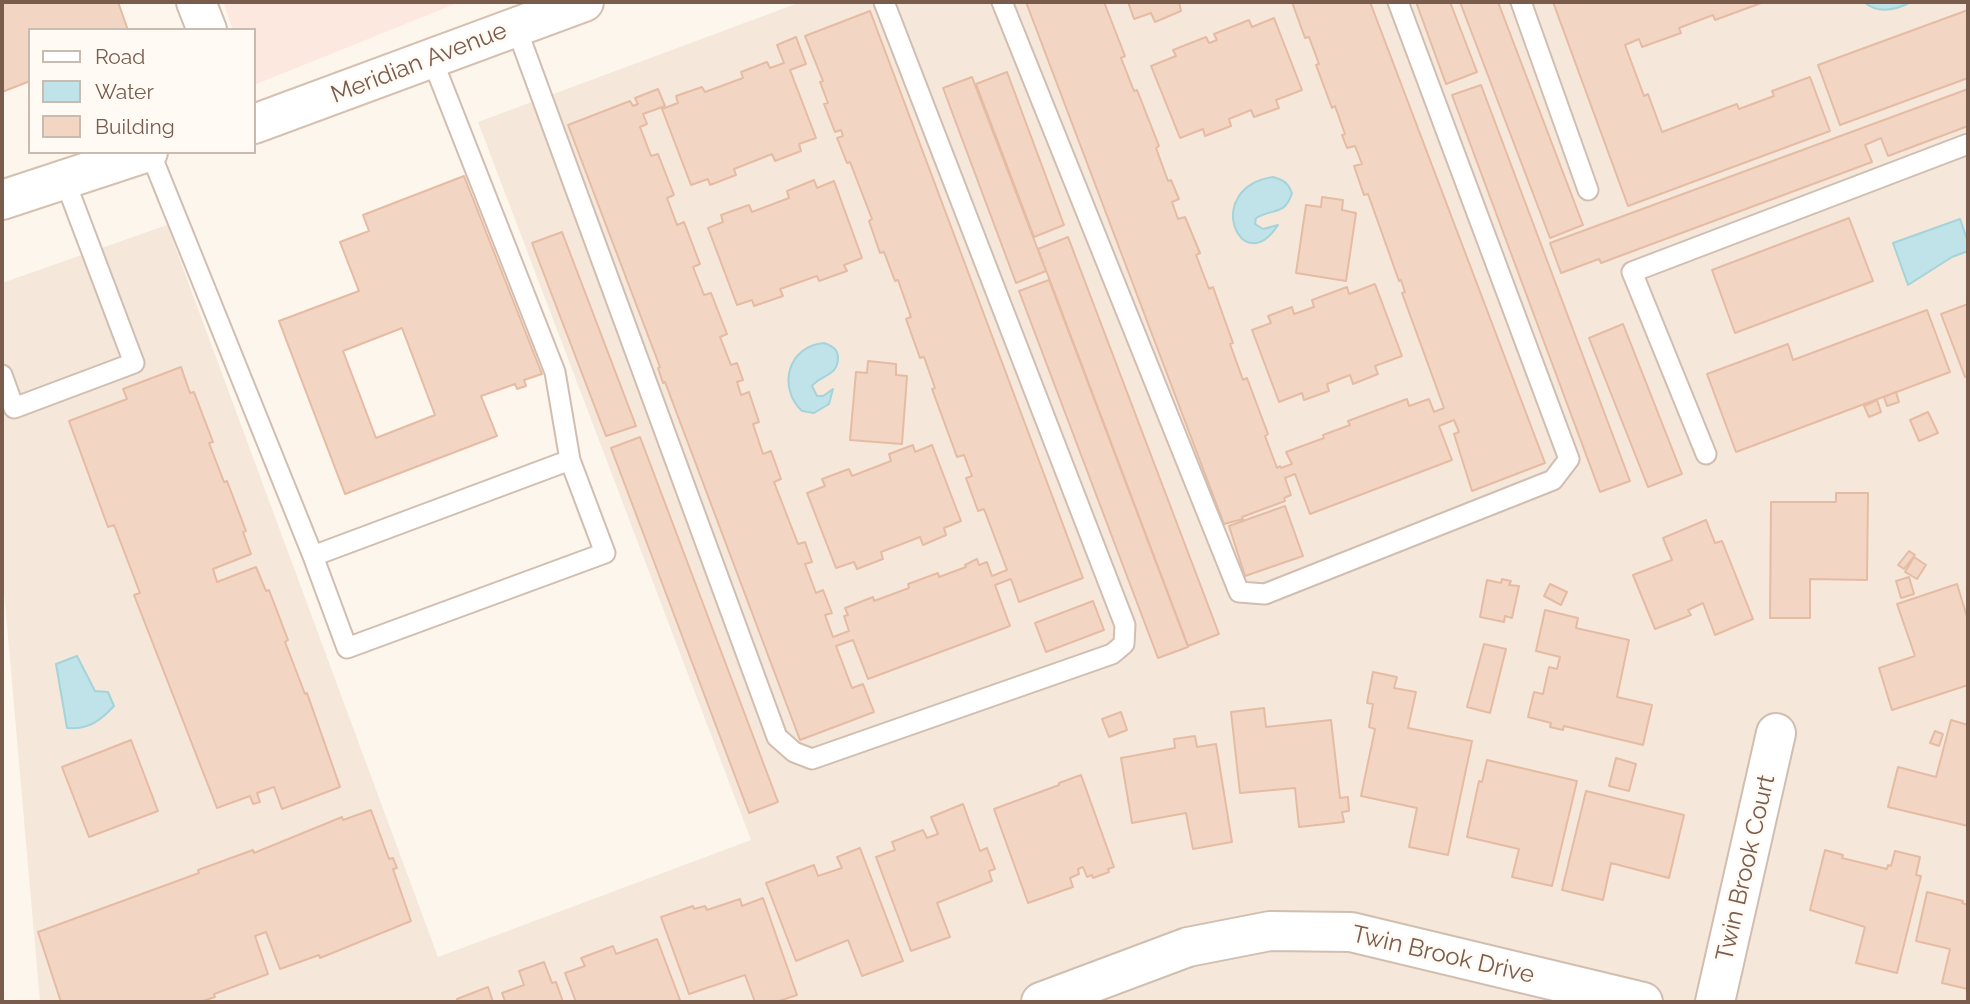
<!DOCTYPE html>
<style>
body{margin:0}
#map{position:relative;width:1970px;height:1004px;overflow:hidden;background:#fdf6ec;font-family:Raleway,sans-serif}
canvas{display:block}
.frame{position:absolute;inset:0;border:4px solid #7a5c4d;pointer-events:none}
.legend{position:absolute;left:28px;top:28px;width:228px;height:126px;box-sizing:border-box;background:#fffaf3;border:2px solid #cabbb1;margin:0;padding:9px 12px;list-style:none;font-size:21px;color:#7a5c4d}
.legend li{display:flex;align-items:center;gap:14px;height:35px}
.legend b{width:35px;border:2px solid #cabbb1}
</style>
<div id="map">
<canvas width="1970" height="1004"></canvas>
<div class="frame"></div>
<ul class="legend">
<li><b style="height:9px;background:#fff"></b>Road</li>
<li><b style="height:19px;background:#bfe3e8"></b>Water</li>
<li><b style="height:19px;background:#f3d5c3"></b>Building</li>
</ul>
</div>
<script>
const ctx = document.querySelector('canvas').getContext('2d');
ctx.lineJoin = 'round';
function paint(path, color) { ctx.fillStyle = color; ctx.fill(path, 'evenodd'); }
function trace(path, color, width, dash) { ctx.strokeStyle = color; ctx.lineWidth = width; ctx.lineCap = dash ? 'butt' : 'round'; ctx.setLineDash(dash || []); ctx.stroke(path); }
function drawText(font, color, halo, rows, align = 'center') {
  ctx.font = font + ' Raleway,sans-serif'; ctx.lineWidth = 5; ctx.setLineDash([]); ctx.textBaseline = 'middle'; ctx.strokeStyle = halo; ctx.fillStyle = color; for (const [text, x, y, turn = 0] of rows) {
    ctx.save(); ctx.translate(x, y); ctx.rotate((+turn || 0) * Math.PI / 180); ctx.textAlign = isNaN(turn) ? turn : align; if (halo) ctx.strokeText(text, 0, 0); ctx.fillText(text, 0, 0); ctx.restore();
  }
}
paint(new Path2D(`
 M801 2H1968V1002H40L2 569V283L167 225 438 957 751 840 478 122Z`), '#f5e8da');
paint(new Path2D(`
 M223 2H460L254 85V30H233Z`), '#fde8e0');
const water = new Path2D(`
 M1864 2H1911C1896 10 1878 14 1864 2Z
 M1273 177C1284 180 1288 183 1292 193 1285 216 1273 208 1256 218L1255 224 1263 229 1278 225C1241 282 1201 188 1273 177Z
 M1960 219 1968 242V251L1952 257 1908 285 1893 243Z
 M824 343C832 346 838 349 838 358 838 376 821 375 812 386L817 396H823L833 389 829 404 814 413 802 411C777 387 788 346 824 343Z
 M77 656 95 691 108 692 114 706C100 721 88 730 67 728L56 664Z`);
paint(water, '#bfe3e8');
trace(water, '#a5d3da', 2);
const building = new Path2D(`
 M2 2H118L128 30H30V81L2 92Z
 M1026 2H1104L1125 56 1121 58 1134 91 1137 90 1159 146 1156 148 1168 181 1171 180 1179 199 1172 202 1178 219 1185 217 1200 253 1196 255 1209 289 1213 287 1233 343 1230 344 1243 380 1247 378 1268 434 1265 436 1277 468 1280 466 1281 468 1292 464 1286 452 1324 438 1323 435 1350 425 1348 421 1407 399 1409 406 1429 399 1434 412 1444 408 1402 293 1405 292 1401 280 1399 281 1368 194 1364 195 1354 166 1362 164 1355 146 1347 148 1342 135 1345 134 1335 106 1332 108 1316 65 1319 64 1309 37 1305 38 1292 2H1370L1545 463 1472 491 1454 434 1459 432 1454 420 1439 426 1452 460 1310 514 1295 474 1285 478 1291 495 1284 498 1285 501 1242 517 1243 519 1224 524Z
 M1128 2H1179L1181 11 1155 22 1151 13 1134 19Z
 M1416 2H1450L1477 72 1446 84Z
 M1460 2H1498L1583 225 1550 238Z
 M1553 2H1764L1715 20 1713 15 1679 28 1681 33 1642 47 1639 39 1625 45 1644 96 1648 94 1662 132 1737 104 1739 109 1774 96 1772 91 1810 77 1830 131 1628 206Z
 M1968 10V78L1840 125 1818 65Z
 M870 11 1083 578 1019 602 1011 579 995 585 1010 626 868 679 853 640 836 646 852 688 863 684 874 712 800 740 665 382 663 383 658 368 660 367 568 125 630 101 633 106 638 104 635 98 658 89 665 106 643 114 647 124 640 127 651 156 658 154 674 195 667 198 677 225 684 222 700 264 693 267 704 295 711 293 727 334 720 337 731 365 737 363 743 380 737 382 741 395 749 392 759 422 753 424 763 454 771 451 781 479 774 482 798 544 805 542 812 562 805 564 816 593 823 590 832 613 825 615 833 637 849 631 844 616 848 615 845 608 873 597 874 601 909 588 908 584 938 573 939 577 966 567 965 565 977 559 979 565 987 562 992 576 1007 570 984 509 978 511 966 478 972 476 964 455 957 457 932 389 935 388 924 357 920 358 906 319 911 317 898 280 895 281 884 252 880 253 869 221 872 219 850 162 847 163 837 138 843 136 841 130 835 132 824 104 828 103 820 82 823 81 805 36Z
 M1274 18 1302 90 1276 100 1279 108 1254 117 1251 110 1229 119 1231 126 1205 136 1203 129 1180 138 1151 66 1176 56 1173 50 1206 37 1209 43 1217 40 1214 34 1249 20 1252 27Z
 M796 37 806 64 790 70 816 138 799 144 801 151 775 161 772 154 734 169 736 175 710 185 708 179 691 185 662 109 678 103 676 96 702 87 705 92 743 78 741 72 767 62 770 68 784 63 777 45Z
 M1007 72 1064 225 1034 237 976 84Z
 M972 77 1046 271 1016 283 943 88Z
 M1481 85 1630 481 1600 492 1452 95Z
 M1968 89V126L1888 156 1881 138 1865 145 1872 162 1601 263 1599 259 1561 273 1550 243Z
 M464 176 542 374 524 380 526 386 517 389 515 384 481 396 497 436 345 494 279 321 359 291 340 242 369 231 363 215ZM402 328 435 415 376 438 343 351Z
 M814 180 817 188 834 181 862 258 844 265 847 271 819 281 817 276 780 289 783 296 754 306 752 300 737 305 708 228 723 222 721 215 749 205 752 212 789 198 787 191Z
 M1322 197 1343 200 1342 210 1356 213 1346 281 1296 273 1306 205 1321 207Z
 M1849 218 1873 281 1735 333 1712 270Z
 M562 232 636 426 606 436 532 243Z
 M1068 237 1219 634 1188 646 1038 249Z
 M1049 280 1188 647 1158 658 1019 291Z
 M1375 284 1402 356 1375 366 1378 374 1353 384 1350 375 1327 384 1329 391 1304 400 1302 393 1279 402 1252 330 1271 323 1268 316 1292 307 1294 314 1314 307 1312 300 1347 287 1349 294Z
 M1968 304V376L1965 377 1941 314Z
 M1927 310 1950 372 1736 452 1707 374 1788 344 1793 360Z
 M1623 324 1682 474 1648 487 1589 338Z
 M868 361 896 364V375L907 376 902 444 850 440 856 372 867 373Z
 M181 367 190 393 194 392 213 442 209 443 224 482 227 481 246 531 243 532 251 554 213 569 217 582 256 567 266 591 269 590 288 640 285 642 305 694 307 693 340 787 282 809 274 787 257 793 260 802 253 804 250 796 217 808 134 595 140 593 114 525 108 527 69 421 127 399 123 389Z
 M1896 392 1899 402 1887 406 1884 397Z
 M1877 400 1881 412 1869 417 1864 406Z
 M1928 412 1938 433 1919 441 1910 420Z
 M640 437 778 802 749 813 611 448Z
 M913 445 915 452 932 445 961 521 944 528 946 535 923 545 920 537 881 552 883 559 857 569 854 562 836 568 807 493 825 486 822 479 849 469 852 476 891 461 889 454Z
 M1836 493H1868L1867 580 1810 579V618H1770L1771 502H1836Z
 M1285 506 1303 556 1245 576 1229 526Z
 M1706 520 1715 543 1722 541 1753 619 1715 635 1703 603 1688 610 1691 615 1655 629 1633 575 1672 560 1663 538Z
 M1909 551 1915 555 1904 569 1898 565Z
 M1914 557 1926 565 1917 579 1905 572Z
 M1909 577 1914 594 1901 598 1896 581Z
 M1502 579 1511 581 1509 585 1519 586 1512 618 1505 616 1504 622 1480 617 1487 580 1501 583Z
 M1550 584 1567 592 1561 605 1544 596Z
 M1957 584 1968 620V685L1892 710 1879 668 1915 656 1897 604Z
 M1093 601 1104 630 1046 652 1035 623Z
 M1545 610 1578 618 1576 628 1629 640 1617 697 1652 705 1643 745 1564 726 1563 730 1550 727 1551 723 1528 717 1534 692 1543 694 1549 667 1557 669 1560 657 1536 651Z
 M1484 644 1506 649 1490 713 1467 707Z
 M1373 672 1397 677 1394 688 1416 692 1408 728 1472 741 1448 855 1409 847 1417 808 1361 796 1375 729 1369 727 1373 704 1367 703Z
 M1264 708 1266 727 1331 720 1340 798 1348 797 1349 811 1342 812 1344 822 1299 827 1295 788 1240 793 1231 712Z
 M1121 712 1127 730 1109 737 1102 719Z
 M1951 720 1968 725V826L1888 807 1898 767 1936 777Z
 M1935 731 1943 734 1939 746 1930 743Z
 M1195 736 1197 747 1216 744 1232 842 1193 849 1186 813 1132 823 1121 758 1175 748 1174 739Z
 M131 740 158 811 89 837 62 767Z
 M1616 758 1636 764 1629 791 1609 786Z
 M1487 760 1577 781 1552 886 1512 877 1519 849 1467 837 1479 781 1482 782Z
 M1081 775 1114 867 1108 869 1109 872 1093 878 1092 875 1087 877 1083 867 1078 869 1079 874 1070 878 1073 887 1028 903 994 809 1059 785V783Z
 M1586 791 1684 815 1669 878 1611 863 1603 900 1562 890Z
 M963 804 980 851 987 848 995 869 989 871 992 881 937 903 950 937 911 951 876 857 895 850 892 842 923 830 927 838 938 834 931 817Z
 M371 810 389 859 393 858 397 868 393 869 411 921 320 958 319 955 280 969 266 932 255 936 268 974 214 994 215 997 200 1002H61L38 932 199 873 198 870 253 850 254 853 342 817 343 820Z
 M860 848 903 961 862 976 848 940 796 961 766 883 814 865 818 876 842 868 837 857Z
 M1825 850 1843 855 1842 858 1887 869 1888 865 1891 866 1895 851 1920 857 1916 875 1921 876 1897 973 1856 963 1865 927 1810 910Z
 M1927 892 1963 901 1962 903 1968 905V989L1942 983 1950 949 1916 941Z
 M763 898 797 995 776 1002H755L745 975 689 994 661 917 693 906 694 909 705 906 707 910 740 899 742 906Z
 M657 939 680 1000 673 1002H576L565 973 585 966 581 958 613 946 616 954Z
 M544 962 552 983 556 982 563 1002H502L505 1001 502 993 524 985 519 971Z
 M488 987 493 1002H458L457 999Z`);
paint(building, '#f3d5c3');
trace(building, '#e6bba3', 2);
const service = new Path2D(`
 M1002 2 1239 592 1265 594 1553 480 1569 459 1398 2
 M1521 2 1588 190
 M516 27 777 737 794 752 812 759 1112 654 1124 644 1125 625 884 2
 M150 152 313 556 347 648 605 553 570 460 555 372 432 59
 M2 375 14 408 134 363 64 178
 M1706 454 1632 272 1968 144
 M313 556 570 460`);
const minor = new Path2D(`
 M196 2 207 30
 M1041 1002 1188 947 1270 931 1351 932 1643 1002
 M1715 1002 1776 733`);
const secondary = new Path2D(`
 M254 124 584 2
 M2 200 148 152`);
trace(service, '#d1beb0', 23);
trace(minor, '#d1beb0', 42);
trace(secondary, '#d6c0b0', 42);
trace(service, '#fff', 19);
trace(minor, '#fff', 38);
trace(secondary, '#fff', 38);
drawText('24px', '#7a5c4d', '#fffaf3', [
 ["Meridian Avenue",419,63,-21],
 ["Twin Brook Court",1746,868,-77],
 ["Twin Brook Drive",1443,955,13]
]);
</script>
